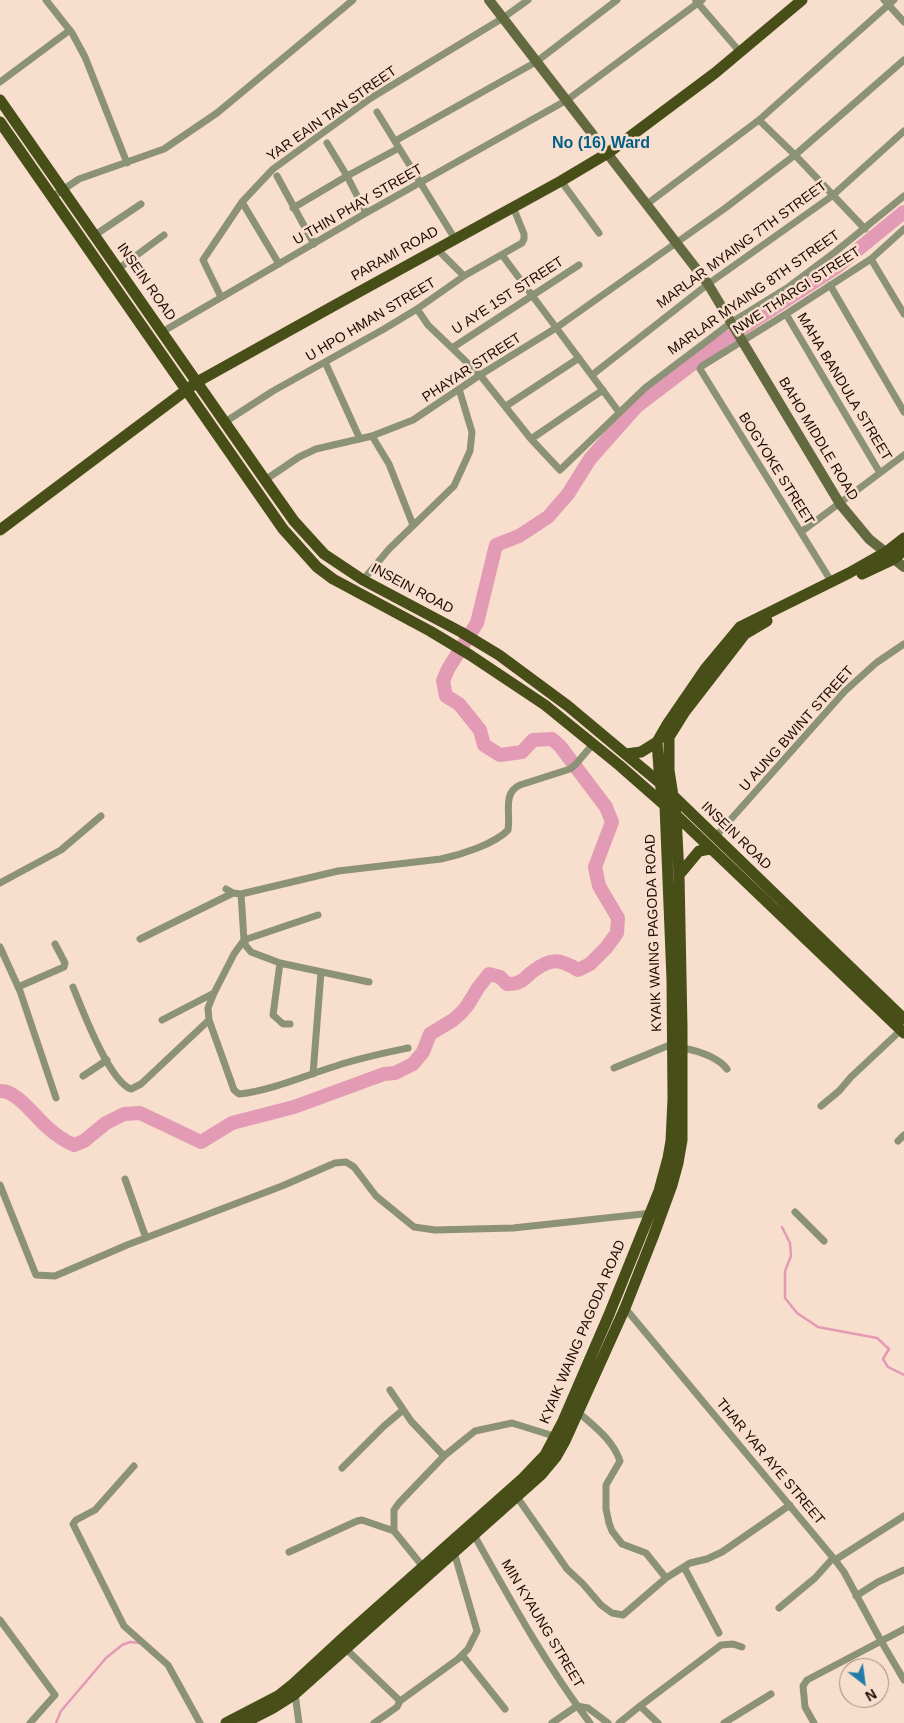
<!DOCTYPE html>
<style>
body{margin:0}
#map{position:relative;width:904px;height:1723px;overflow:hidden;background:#f8decd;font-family:Arial,sans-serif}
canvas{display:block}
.north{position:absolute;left:839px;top:1658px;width:50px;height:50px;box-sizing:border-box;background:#f8decd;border:1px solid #a1897b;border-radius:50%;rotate:150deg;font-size:14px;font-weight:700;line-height:20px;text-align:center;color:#1f0a00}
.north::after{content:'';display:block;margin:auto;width:18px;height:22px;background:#237dab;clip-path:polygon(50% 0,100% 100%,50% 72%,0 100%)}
</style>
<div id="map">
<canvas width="904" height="1723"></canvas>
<div class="north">N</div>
</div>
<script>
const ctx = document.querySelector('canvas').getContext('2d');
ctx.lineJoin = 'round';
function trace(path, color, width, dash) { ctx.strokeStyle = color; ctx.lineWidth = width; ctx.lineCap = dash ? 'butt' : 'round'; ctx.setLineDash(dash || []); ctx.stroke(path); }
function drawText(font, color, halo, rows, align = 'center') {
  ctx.font = font + ' Arial,sans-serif'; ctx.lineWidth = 5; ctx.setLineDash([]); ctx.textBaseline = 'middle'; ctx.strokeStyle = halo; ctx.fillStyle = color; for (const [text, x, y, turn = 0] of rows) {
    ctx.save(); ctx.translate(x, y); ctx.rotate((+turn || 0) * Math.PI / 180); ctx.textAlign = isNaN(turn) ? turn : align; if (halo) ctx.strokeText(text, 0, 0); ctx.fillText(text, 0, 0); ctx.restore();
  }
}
trace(new Path2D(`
 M782 1227 790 1243 791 1256 785 1271V1298L797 1313 818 1327 877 1338 889 1349 883 1359 888 1367 904 1375
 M56 1723 61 1711 106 1658 122 1645 130 1642 139 1643`), '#e39ab4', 2.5);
trace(new Path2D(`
 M0 1091C17 1090 35 1117 48 1128 56 1135 64 1141 74 1145L84 1141 106 1123 124 1114 140 1113 201 1142 232 1123 294 1107 384 1074 395 1073 413 1064 423 1052 430 1034 453 1020 461 1013 467 1006 478 988 489 974 500 977 507 984C511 984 516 984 519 982 524 980 528 975 532 972 550 958 559 958 578 970L590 964 606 948 617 933 618 918 599 886 595 867 612 822 606 807 560 746 552 739 533 740 522 752 500 755 484 745 480 730 459 704 446 696 443 681 448 669 477 623 496 545 519 536 548 517 568 494 590 459 636 407 720 343 834 269 904 212`), '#e39ab4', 14);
trace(new Path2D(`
 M46 0 72 33 85 57 127 163
 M884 0 904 22
 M696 1 740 52
 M0 82 70 30
 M377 112 455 239
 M759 120 795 155 865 229
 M395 141 536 62 617 0
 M327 143 347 176 366 213
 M277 176 314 244
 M561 181 599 233
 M52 197 79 179 164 149 217 113 353 0
 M242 202 279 264
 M647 204 759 120 894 0
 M293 208 347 176 399 148
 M95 235 141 204
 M437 249 464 276
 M502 255 619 412
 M871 259 904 314
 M118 269 164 235
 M830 285 904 412
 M221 297 203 260 242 202 273 169 371 98 503 18 528 0
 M417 309 428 325 480 375 531 439 560 470 645 388 732 322 787 288 835 252 904 196
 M786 314 880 473
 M162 332 366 213 567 100 702 0
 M452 348 579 265
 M325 362 360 439
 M592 375 708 284 832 196 904 131
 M506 406 579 358
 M225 422 273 391 384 329 417 309 464 276 522 243 524 239V234L513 207
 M372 436 389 464 413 525
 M531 439 603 390
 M265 480 299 457 316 449 372 436 413 420 480 375 556 328 724 209 795 155 904 60
 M801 532 904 455
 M363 580 389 549 454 486 470 451 472 432 459 389
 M831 581 700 369 702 366 786 314 871 259 904 229
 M715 837 845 691 876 663 904 644
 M0 883 61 850 101 816
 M226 889 233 893 241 894 338 871 441 859C460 855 495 844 508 830 511 814 502 793 520 785L570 769 576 764 593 744
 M241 894 244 940 246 946 251 952 280 963 369 982
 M318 915 244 940 234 954 214 993 208 1008 209 1020 234 1090 239 1094C273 1090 303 1076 336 1066 359 1058 384 1053 408 1048
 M140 939 233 893
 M0 947 20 991 56 1098
 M280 963 273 1015 283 1024H290
 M18 987 64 967 65 963 55 944
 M73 987C82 1009 109 1081 131 1089L141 1084 209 1020
 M162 1020 214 993
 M683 1048C698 1051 717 1056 727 1069
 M614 1068 672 1044
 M313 1074 321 972
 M83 1076 107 1060
 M821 1106 839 1091 851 1077 901 1030
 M898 1141 904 1135
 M125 1179 146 1238
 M0 1185 36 1275 55 1276 127 1245 282 1186 335 1163 346 1162 354 1167 376 1196 414 1227 435 1230 513 1228 652 1213
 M795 1212 824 1241
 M625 1308 835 1560 844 1572 881 1641 904 1680
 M390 1390 411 1421 444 1456
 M578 1412C595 1427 613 1440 620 1461L606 1485V1509L609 1523 612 1531 622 1544 646 1553 666 1578
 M134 1466 95 1510 76 1520 73 1524 124 1626 168 1665 200 1723
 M342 1468 384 1426 403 1410
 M517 1497 567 1569 583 1584 601 1605 612 1613 623 1615 666 1578 690 1563 707 1559 722 1552 790 1505
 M394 1531V1510L399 1503 444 1456 475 1431 512 1423 557 1437
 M474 1535C510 1599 546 1665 590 1723
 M289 1552 357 1521 362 1520 394 1531 424 1568
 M835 1560 904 1516
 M684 1567 719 1633
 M856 1596 878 1582 904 1570
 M779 1608 815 1578 833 1558
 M0 1620 55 1695 30 1723
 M345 1648 400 1701
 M462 1655 505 1709
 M295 1694 299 1723
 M374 1723 397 1707 400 1701 458 1659 468 1649 477 1631 454 1552
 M552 1723 577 1706 588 1708 608 1723
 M619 1723 640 1706
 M658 1723 640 1706 721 1645 733 1644 742 1647
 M724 1723 771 1694
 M814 1723 805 1707 803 1686 807 1680 904 1629`), '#8c9275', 7);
trace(new Path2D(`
 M489 0 708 284 840 504 869 539 904 567`), '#636a40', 10);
trace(new Path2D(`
 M0 100 265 480 294 521 324 554 363 580 461 632 499 655 568 706 660 783 904 1019
 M0 122 283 529 317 567 333 579 430 631 470 655 545 705 619 765 676 815 904 1033
 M0 530 197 382 337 304 561 181 608 153 715 73 802 0
 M862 574 894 559 904 550
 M626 754 641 752 657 742
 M679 875 699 851 710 849
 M226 1723 278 1696 293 1684 345 1636 523 1478 545 1455 563 1421 608 1317 659 1191 668 1158 671 1141 673 1099 672 979 665 806 660 783 657 742 668 723 705 669 740 627 849 573 886 552 904 538
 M244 1723 273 1708 295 1694 541 1475 556 1457 565 1441 625 1308 653 1237 672 1185 678 1163 682 1140V1027L679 875 676 815 669 770V737L684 713 745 634 767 621`), '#474e17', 11);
drawText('14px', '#1f0a00', '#f8decd', [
 ["YAR EAIN TAN STREET",332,114,-35],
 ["U THIN PHAY STREET",358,205,-30],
 ["MARLAR MYAING 7TH STREET",742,245,-36],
 ["PARAMI ROAD",395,254,-29],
 ["INSEIN ROAD",146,282,55],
 ["NWE THARGI STREET",797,291,-33],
 ["MARLAR MYAING 8TH STREET",754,293,-35],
 ["U AYE 1ST STREET",508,296,-33],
 ["U HPO HMAN STREET",371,320,-31],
 ["PHAYAR STREET",472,368,-33],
 ["MAHA BANDULA STREET",844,387,59],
 ["BAHO MIDDLE ROAD",818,439,59],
 ["BOGYOKE STREET",776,469,58],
 ["INSEIN ROAD",412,589,28],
 ["U AUNG BWINT STREET",797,729,-48],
 ["INSEIN ROAD",736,836,44],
 ["KYAIK WAING PAGODA ROAD",654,933,-92],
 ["KYAIK WAING PAGODA ROAD",583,1332,-67],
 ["THAR YAR AYE STREET",770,1462,50],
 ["MIN KYAUNG STREET",542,1624,59]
]);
drawText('bold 16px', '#005f88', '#f8decd', [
 ["No (16) Ward",601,144]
]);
</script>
